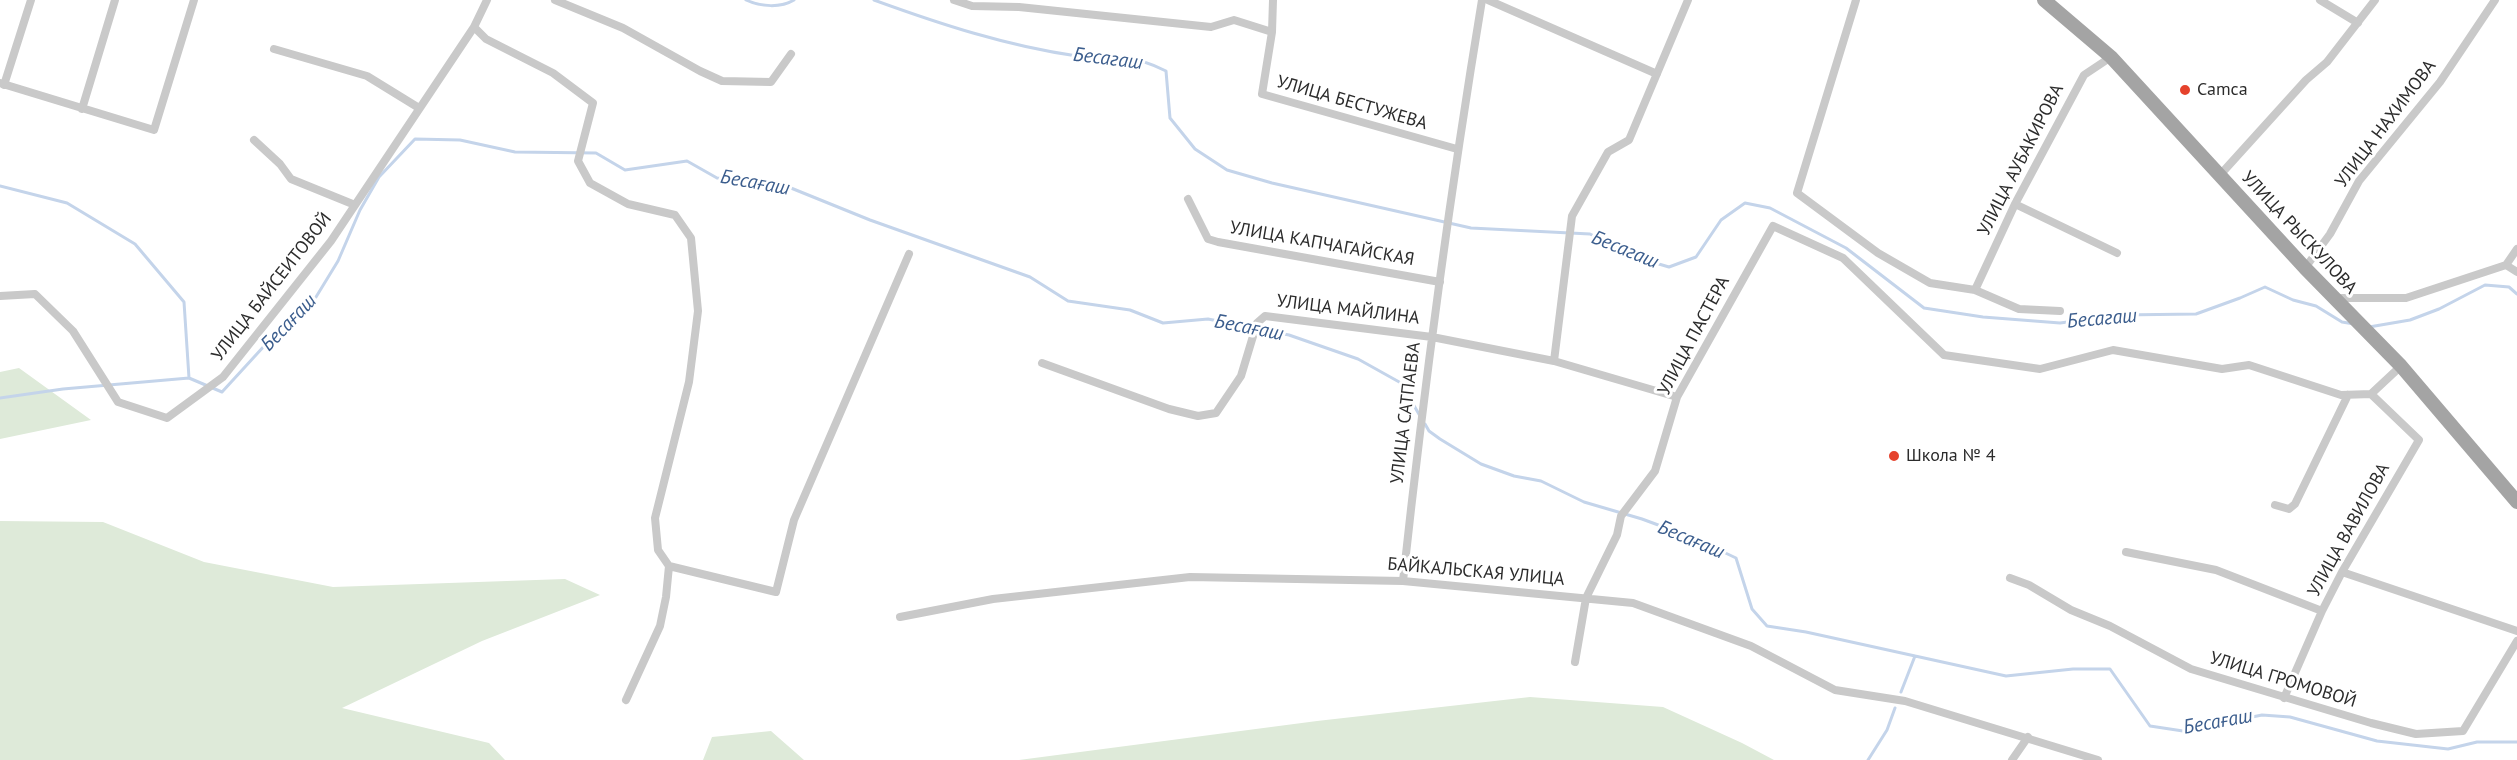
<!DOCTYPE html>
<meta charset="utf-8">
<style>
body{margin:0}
canvas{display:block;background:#fff}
</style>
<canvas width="2517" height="760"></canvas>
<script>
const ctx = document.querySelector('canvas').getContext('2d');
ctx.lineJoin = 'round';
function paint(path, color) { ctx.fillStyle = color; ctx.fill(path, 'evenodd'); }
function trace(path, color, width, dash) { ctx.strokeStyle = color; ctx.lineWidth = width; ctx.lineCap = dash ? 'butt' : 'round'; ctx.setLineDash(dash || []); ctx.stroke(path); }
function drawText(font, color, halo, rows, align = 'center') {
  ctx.font = font + ' "PT Sans",sans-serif'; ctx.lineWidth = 6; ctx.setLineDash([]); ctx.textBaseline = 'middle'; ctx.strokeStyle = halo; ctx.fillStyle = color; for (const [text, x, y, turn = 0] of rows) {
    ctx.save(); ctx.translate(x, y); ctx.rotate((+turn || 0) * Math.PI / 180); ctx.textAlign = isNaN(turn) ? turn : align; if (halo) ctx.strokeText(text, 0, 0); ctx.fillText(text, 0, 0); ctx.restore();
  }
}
paint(new Path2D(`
 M19 368 91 420 0 439V372Z
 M0 521 103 522 204 562 333 587 565 579 600 595 482 641 342 708 489 743 505 760H0Z
 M1530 697 1663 707 1742 743 1774 760H1019L1317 721Z
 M771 731 804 760H703L712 737Z`), '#deead9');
trace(new Path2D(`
 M746 0C761 7 781 8 794 0
 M874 0C940 24 1007 46 1077 56 1090 58 1105 56 1118 57 1136 58 1150 63 1166 71L1170 118 1195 149 1227 170 1272 183 1471 228 1590 234 1635 257 1669 267 1696 257 1721 220 1745 203 1770 208 1846 248 1924 308 1983 317 2060 323 2120 315 2196 314 2240 298 2265 287 2293 300 2316 306 2342 322 2354 324
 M0 186 67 203 135 244 184 302 189 378
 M2369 327 2410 320 2439 309 2485 285 2509 287 2517 294
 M0 398 63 389 189 378 222 392 277 332 316 297 338 261 360 210 379 177 415 139 460 140 515 152 596 153 625 170 687 161 717 178 754 179 786 186 870 220 1030 277 1068 301 1130 310 1163 323 1208 319 1289 335 1358 359 1401 383 1420 416
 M1425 424 1429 431 1440 439 1481 464 1514 476 1541 481 1584 502 1642 519 1696 539 1736 558 1752 609 1767 626 1806 632 2006 676 2073 669H2110L2150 726 2183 731 2262 715 2290 717 2377 741 2448 749 2477 742H2517
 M1901 692 1915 656
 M1868 760 1887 730 1895 708`), '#c4d4ea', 3);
trace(new Path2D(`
 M555 0 623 28 700 71 722 81 771 82 791 54
 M954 0 972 6 1019 7 1211 27 1234 20 1272 32 1262 94 1457 149
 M1488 0 1657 74
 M1856 0 1797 193 1878 253 1930 283 1975 290 2019 309 2060 311
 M2320 0 2358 23
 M474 27 486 39 553 73 593 103 578 161 590 183 628 204 675 215 691 238 698 311 689 382 655 518 658 550 669 566 666 597 660 626 626 700
 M1272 32 1273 0
 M274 49 367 76 419 108
 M0 83 154 130 194 0
 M4 85 31 0
 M82 109 115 0
 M254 140 280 164 291 179 355 205
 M2220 175 2306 80 2327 62 2375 0
 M1188 199 1208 239 1218 242 1440 282
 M2015 204 2117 253
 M2506 265 2517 272
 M2305 268 2330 234 2359 181 2440 82 2495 0
 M1975 290 2015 204 2084 75 2111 57
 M0 296 35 294 73 331 118 402 167 418 223 377 331 241 474 27 487 0
 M2335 298H2406L2506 265 2517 249
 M1554 361 1572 216 1608 152 1629 140 1688 0
 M1042 363 1169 409 1198 416 1216 413 1241 376 1257 323 1265 316 1432 337 1554 361 1677 397
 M2275 505 2289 509 2295 504 2348 395
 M2126 552 2216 570 2322 611
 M669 566 776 592 794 520 909 254
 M2342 572 2517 631
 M2010 578 2029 585 2071 610 2110 626 2191 669 2371 723 2416 734 2463 731 2517 641
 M1403 581C1424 387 1450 193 1482 0
 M900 617 993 599 1190 577 1403 581 1633 603 1751 646 1835 690 1905 701 2098 760
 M1575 662 1586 598 1617 535 1621 516 1655 471 1677 397 1773 226 1843 258 1944 355 2040 369 2113 350 2222 369 2249 365 2341 395 2371 394 2401 366
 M2284 698 2322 611 2342 572 2419 440 2371 394
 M2012 760 2028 737`), '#c9c9c9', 8);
trace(new Path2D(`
 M2044 0 2111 57 2305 268 2401 366 2517 502`), '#a4a4a4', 14);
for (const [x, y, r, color] of [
 [2185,90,6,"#e5422c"],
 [1894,456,6,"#e5422c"]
]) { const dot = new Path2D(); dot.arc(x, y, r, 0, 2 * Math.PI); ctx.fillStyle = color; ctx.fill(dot); trace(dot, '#fff', 2); }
drawText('18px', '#2c2c2c', '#fff', [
 ["Camca",2197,90],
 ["Школа № 4",1906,456]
], 'left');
drawText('18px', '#2c2c2c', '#fff', [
 ["УЛИЦА БЕСТУЖЕВА",1352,103,16],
 ["УЛИЦА НАХИМОВА",2386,124,-53],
 ["УЛИЦА АУБАКИРОВА",2021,160,-63],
 ["УЛИЦА РЫСКУЛОВА",2299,233,47],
 ["УЛИЦА КАПЧАГАЙСКАЯ",1322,244,10],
 ["УЛИЦА БАЙСЕИТОВОЙ",272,287,-52],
 ["УЛИЦА МАЙЛИНА",1348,310,7],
 ["УЛИЦА ПАСТЕРА",1694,336,-62],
 ["УЛИЦА САТПАЕВА",1406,413,-83],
 ["УЛИЦА ВАВИЛОВА",2349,530,-61],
 ["БАЙКАЛЬСКАЯ УЛИЦА",1476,572,5],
 ["УЛИЦА ГРОМОВОЙ",2283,680,17]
]);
drawText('italic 20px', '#3b5d8d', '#fff', [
 ["Бесагаш",1108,59,7],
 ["Бесағаш",755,183,10],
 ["Бесагаш",1625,250,22],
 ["Бесагаш",2102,319,-5],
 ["Бесағаш",289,323,-46],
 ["Бесағаш",1249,328,11],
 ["Бесағаш",1691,540,23],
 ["Бесағаш",2218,722,-10]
]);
</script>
